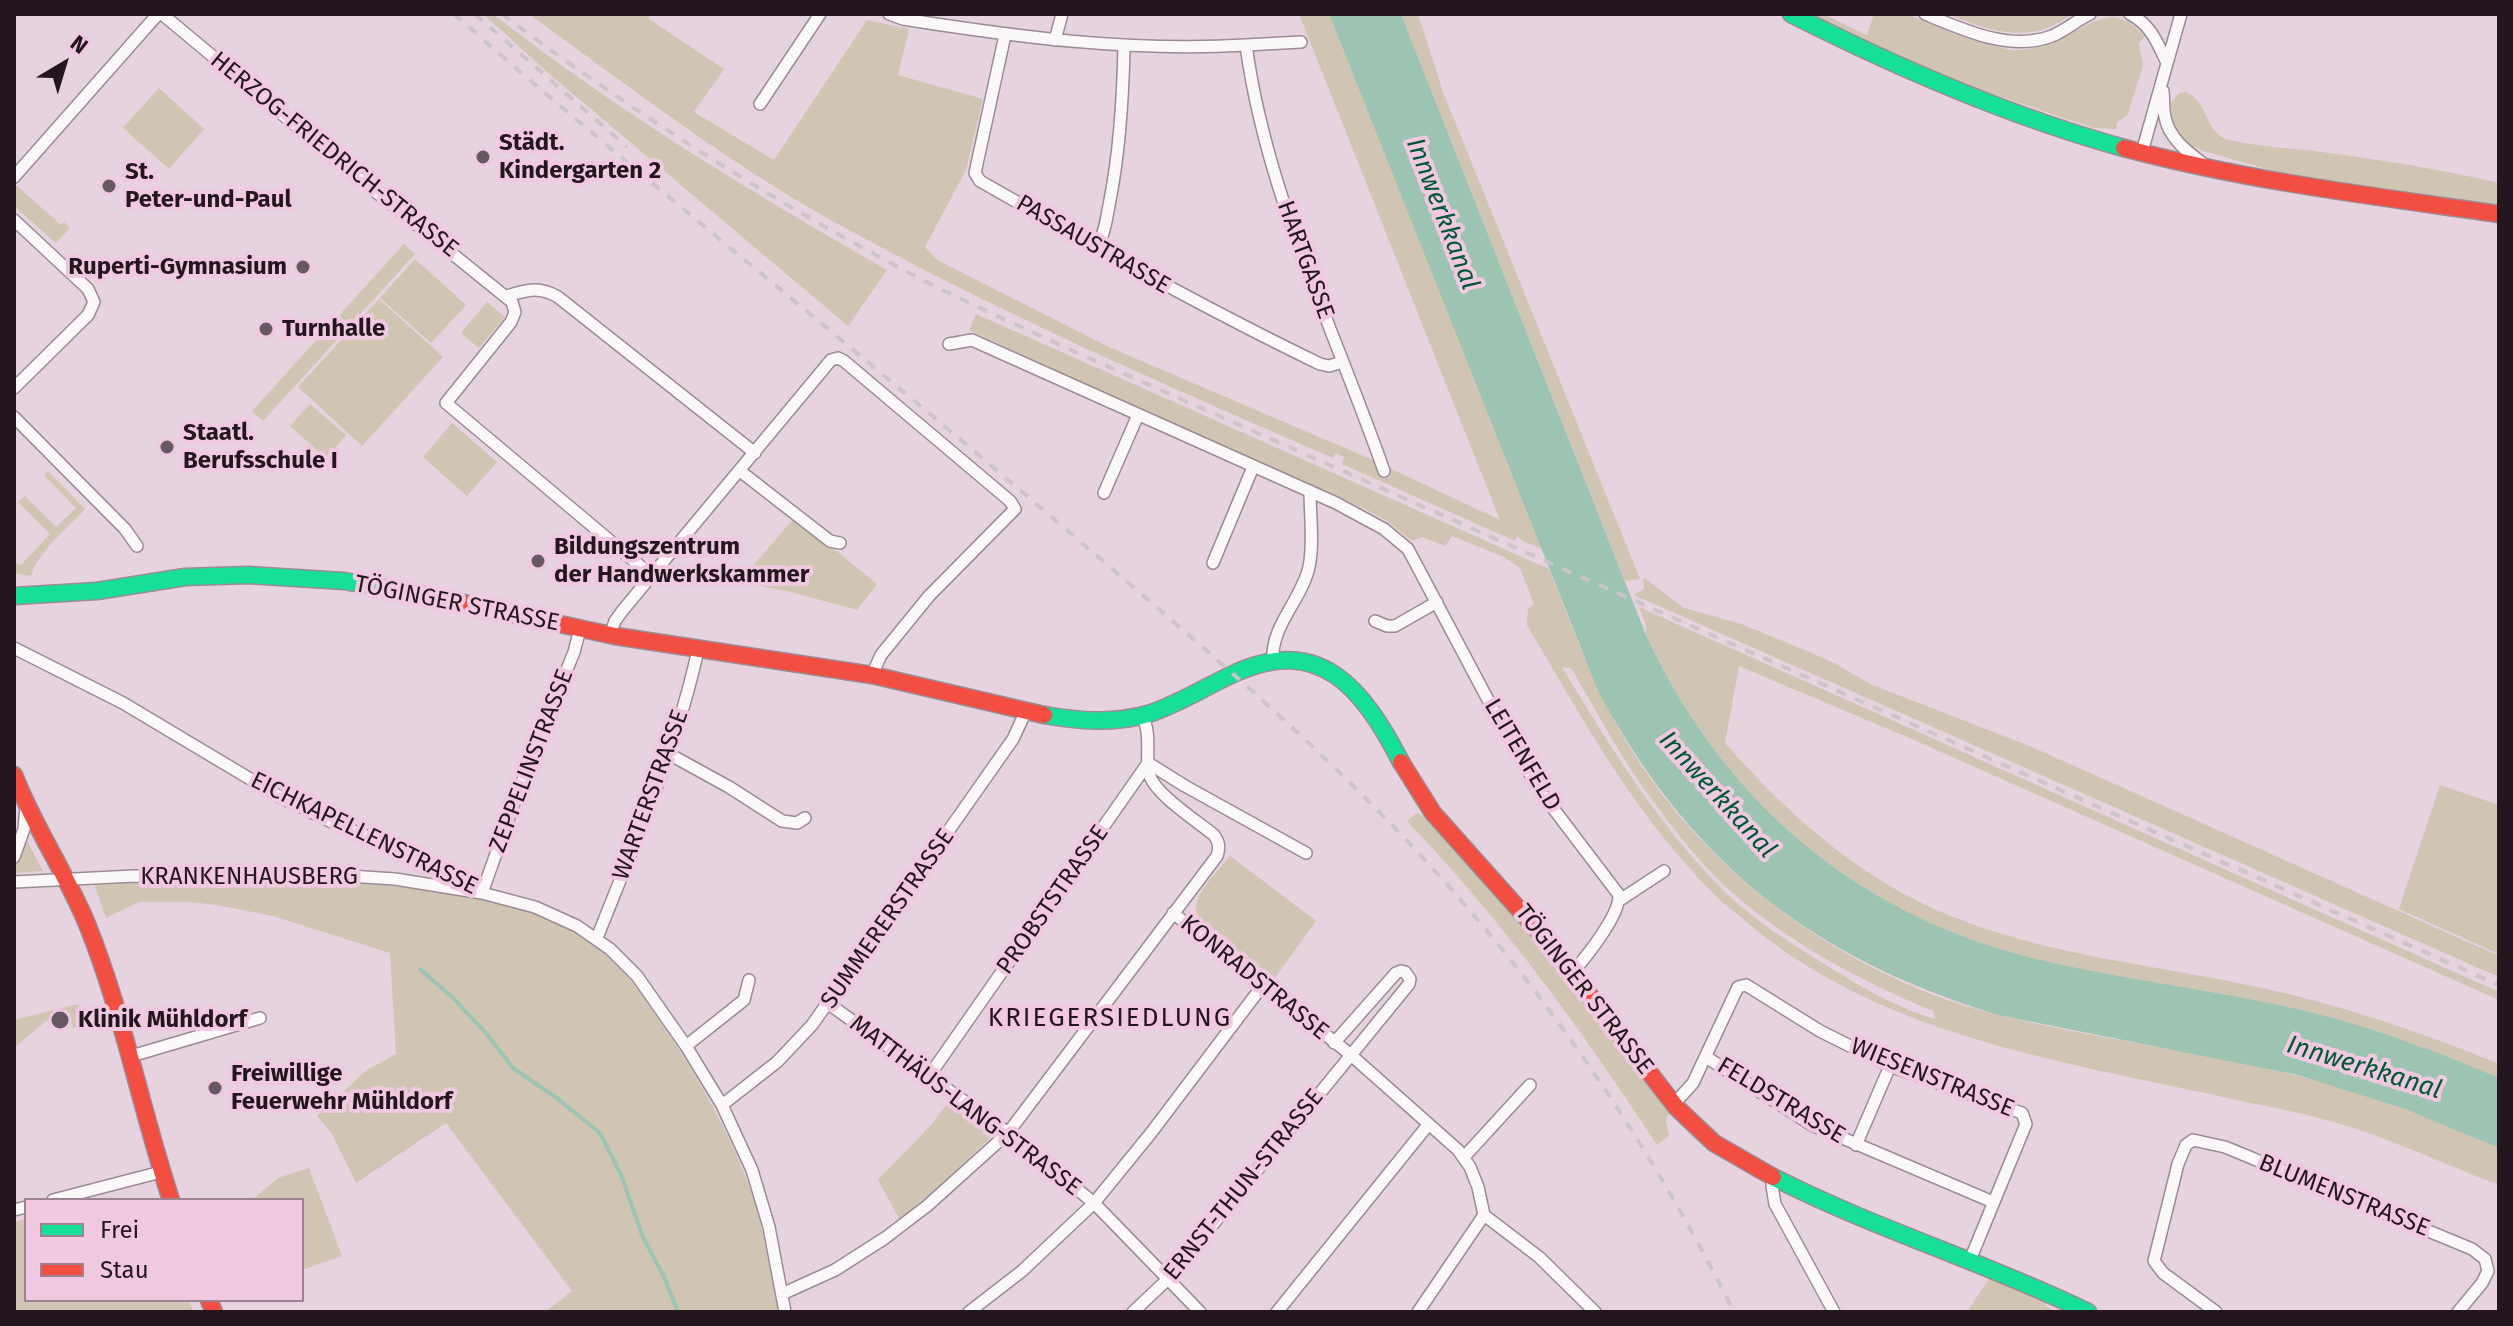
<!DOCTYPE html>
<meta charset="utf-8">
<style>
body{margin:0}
#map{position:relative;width:2513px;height:1326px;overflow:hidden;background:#e7d2df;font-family:"Fira Sans",sans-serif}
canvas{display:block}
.frame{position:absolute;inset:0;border:16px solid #24161e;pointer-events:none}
.legend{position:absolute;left:24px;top:1198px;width:280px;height:104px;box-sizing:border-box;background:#f0c9e0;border:2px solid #9e8192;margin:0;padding:10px 14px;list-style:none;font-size:24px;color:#24161e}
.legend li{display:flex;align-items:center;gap:16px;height:40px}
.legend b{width:40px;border:2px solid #9e8192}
.north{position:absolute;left:24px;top:24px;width:80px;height:80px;-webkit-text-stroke:6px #f0c9e0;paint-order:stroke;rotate:38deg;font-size:22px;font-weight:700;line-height:32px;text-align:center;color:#24161e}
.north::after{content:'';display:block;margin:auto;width:28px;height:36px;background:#24161e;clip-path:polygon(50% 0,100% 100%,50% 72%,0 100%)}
</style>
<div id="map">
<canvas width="2513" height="1326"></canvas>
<div class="frame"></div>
<ul class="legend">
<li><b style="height:10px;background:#16e098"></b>Frei</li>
<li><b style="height:10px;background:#f24e42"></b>Stau</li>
</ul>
<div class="north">N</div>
</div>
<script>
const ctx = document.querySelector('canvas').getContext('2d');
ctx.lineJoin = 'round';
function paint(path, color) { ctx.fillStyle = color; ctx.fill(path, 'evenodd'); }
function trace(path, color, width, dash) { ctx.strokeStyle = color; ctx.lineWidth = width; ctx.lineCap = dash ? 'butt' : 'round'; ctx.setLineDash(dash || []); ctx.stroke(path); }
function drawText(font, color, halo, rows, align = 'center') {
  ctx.font = font + ' "Fira Sans",sans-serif'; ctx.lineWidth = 8; ctx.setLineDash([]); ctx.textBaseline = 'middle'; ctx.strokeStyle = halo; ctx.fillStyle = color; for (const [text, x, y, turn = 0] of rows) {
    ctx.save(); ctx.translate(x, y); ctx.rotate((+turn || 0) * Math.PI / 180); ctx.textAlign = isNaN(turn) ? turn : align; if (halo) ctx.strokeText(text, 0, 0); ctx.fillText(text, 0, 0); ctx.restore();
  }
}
paint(new Path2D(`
 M483 14H493C617 111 751 192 887 270L848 326 554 78Z
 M529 14H649V19L724 69 694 112 774 160 867 20 909 29 898 75 983 99 966 170 925 247 937 260 1109 347 1366 457 1500 520 1299 14H1329L1542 549 1525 542 1517 536 1515 541 1342 464 1344 457 1336 453 1333 458C1163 384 992 310 829 219 724 160 627 85 529 14Z
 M1401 14H1417L1421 23 1443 92 1640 579 1625 581Z
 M1804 14H1823L1867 35 1874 14H1906L1955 34 2010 50H2024L2052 44 2092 22 2107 18 2115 17 2129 22 2145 36 2139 43 2143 66 2127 116 2117 122 2116 129 2094 128 1933 74Z
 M1947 14H2072C2029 46 1992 31 1947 14Z
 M159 88 204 129 169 169 123 128Z
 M2185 92C2209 100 2204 134 2229 140 2259 147 2292 148 2322 152 2381 160 2441 169 2499 183V206L2281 173 2207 152 2190 145 2177 134 2172 124 2171 103 2178 94Z
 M16 185 61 225 64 222 70 228 56 243 14 206V187Z
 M404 244 415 254 263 421 252 411Z
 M415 259 466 305 431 343 380 298Z
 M379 299 443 357 362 446 298 387Z
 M487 302 505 317 479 348 461 333Z
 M976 314 1549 569C1576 637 1600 704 1641 765 1722 886 1858 981 1999 1015 2097 1039 2197 1051 2295 1075 2365 1091 2433 1119 2499 1148V1185C2449 1166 2398 1142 2347 1126 2312 1115 2276 1108 2241 1101 2070 1062 1889 1040 1750 925 1738 914 1724 905 1713 893 1635 815 1583 720 1527 625L1528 608 1534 604 1520 568 1504 557 1452 536 1445 546 1422 537 1412 541 1387 521 1363 508 1092 387 969 330ZM1562 667 1571 668C1594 706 1615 747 1640 783 1666 819 1693 856 1725 886 1785 941 1858 980 1933 1011L1935 1019C1897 1008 1859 986 1826 965 1792 944 1756 922 1727 894 1660 828 1610 747 1562 667Z
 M310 404 346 435 326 458 290 426Z
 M452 423 497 462 467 496 423 457Z
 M48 471 85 509C68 527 37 553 31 576L14 573V562L21 565 50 534 18 502 25 496 56 527 76 508 44 475Z
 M795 517 877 584 857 610 791 592 739 582Z
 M1643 577 1684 608 1741 624 1807 651 1836 664 1870 684 2032 747 2499 956V977L1636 596 1635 594 1644 589Z
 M1639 607 2499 992V1000L1914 740 1739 666 1725 743C1784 810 1850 870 1932 908 2036 955 2153 964 2262 988 2344 1006 2422 1032 2499 1064V1078C2441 1053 2383 1031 2322 1015 2225 990 2123 981 2025 956 1852 910 1721 797 1646 635V625Z
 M2440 785 2499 805V954L2399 909Z
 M1416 813 1424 816 1543 950 1669 1113 1666 1121 1669 1136 1657 1145C1582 1030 1502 920 1407 821Z
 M27 841 43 871 14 873V867Z
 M1230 856 1316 921 1274 979 1206 927C1179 904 1215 876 1230 856Z
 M128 882 369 883C432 891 500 896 558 923 579 933 601 948 617 965 634 982 647 1003 661 1023 698 1076 730 1133 752 1194 764 1230 771 1274 778 1312H545L572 1291 446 1123 356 1183 332 1134 317 1116 367 1070 396 1054 390 953 273 916 217 905 189 902H139L106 918 94 884Z
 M78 1004 84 1026 73 1028 69 1015 46 1021 14 1048V1020Z
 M951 1099 986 1126 990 1131V1138L927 1198 900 1220 878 1180 930 1126Z
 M309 1168 342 1256 302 1270V1200H252L278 1178Z
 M26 1219V1300H188L194 1312H14V1222Z
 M1990 1277 2043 1299 2046 1306 2057 1312H1967Z`), '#d0c4b2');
paint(new Path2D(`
 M1329 14H1401L1646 635C1721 797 1851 910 2025 956 2123 981 2225 990 2322 1015 2383 1031 2441 1053 2499 1078V1148L2405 1109 2298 1075 1998 1015C1811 957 1691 864 1598 691Z`), '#9dc4b2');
trace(new Path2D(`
 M420 969 452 997 485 1032 513 1068 554 1096 600 1133 622 1177 642 1235 665 1279 678 1312`), '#9dc4b2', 4);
const street = new Path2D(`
 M162 14 350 171 512 302 515 312 511 322 446 403 652 576
 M889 14 903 19C1017 37 1131 52 1246 45 1266 194 1335 330 1384 471
 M1925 14C1964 30 2010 52 2052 36 2066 30 2077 20 2090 14
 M2130 14C2151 25 2157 42 2167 63
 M1005 35 975 173 980 181C1092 245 1204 308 1320 364L1329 366 1343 362
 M1055 40 1062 14
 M1246 45 1301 42
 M2163 91C2164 99 2163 109 2165 117 2169 139 2189 153 2205 165
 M760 104 820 14
 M2142 152 2181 14
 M14 177 158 14
 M14 220 88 289 94 302 88 315 14 388
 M1097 248C1105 233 1107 216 1110 200 1120 149 1123 98 1124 46
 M507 296C527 290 539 286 558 297L755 453
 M949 344 972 340 1336 503 1384 529 1408 549 1495 713 1540 791 1619 895C1620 915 1586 957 1573 972
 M14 417 125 529 137 546
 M740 471 830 541 840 543
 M1104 493 1138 415
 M1213 563 1253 467
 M1375 621 1387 626H1395L1437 602
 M610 635 615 621 623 610 831 360 838 358 844 361 1010 501 1015 509 929 596 881 655 872 675
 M14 648 123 703 282 798 336 824 404 851 468 881 477 886 482 892
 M1273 659C1271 626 1302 599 1309 567 1314 543 1310 515 1310 491
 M669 754 729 787 782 821 797 823 805 818
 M1148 763 1185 786 1306 853
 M14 857 24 829 26 807
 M14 882 134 876 204 878 349 876 395 879 482 893 535 907 577 926 610 949 637 976 686 1046 722 1105 752 1170 769 1227 785 1312
 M482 893 518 792 574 652 580 629
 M1620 900 1664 871
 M1173 913 1351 1055 1458 1150 1470 1167 1478 1187 1484 1215 1539 1257 1595 1312
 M597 938C634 844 676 750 698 650
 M829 1004 1008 1133 1094 1203 1200 1312
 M686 1046 744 1000 749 980
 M128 1057 260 1018
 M1706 1057 1812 1125 1993 1202
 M929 1076 1148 763
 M1674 1104 1693 1083 1738 987 1746 985 1820 1031 1890 1066 2022 1113 2026 1124 1970 1260
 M722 1105 777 1062 812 1025 1013 739 1026 711
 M1856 1145 1890 1066
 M1464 1157 1530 1085
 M1774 1178 1772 1186 1775 1204 1834 1312
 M53 1200 161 1172
 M14 1210 26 1207
 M782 1294 835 1270 885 1238 927 1206 1008 1133 1217 856C1220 847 1219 842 1214 835 1197 821 1153 793 1149 773 1145 753 1152 735 1142 715
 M969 1312 1022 1271 1094 1203 1151 1133 1263 985
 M1133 1312 1169 1278 1409 984 1410 979 1405 972 1401 971 1396 973 1334 1043
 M1277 1312 1428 1125
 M1418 1312 1484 1215
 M2216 1312 2163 1273 2154 1261 2178 1164 2186 1145 2193 1140 2225 1147 2472 1249 2485 1259 2488 1271 2482 1283 2458 1312`);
const fast = new Path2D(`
 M1791 14C1898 68 2008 116 2124 148
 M14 596 97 591 185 577 248 575 344 581 436 597
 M1044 715C1079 721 1113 724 1148 714 1177 705 1203 688 1231 675 1320 632 1363 689 1401 762
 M1773 1177C1875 1229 1985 1262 2088 1312`);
const jam = new Path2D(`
 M2124 148C2247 181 2373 196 2499 214
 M436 597 615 636 872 675 1044 715
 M1401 762 1433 813 1549 943 1676 1107 1714 1143 1773 1177
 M14 775C34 827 66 873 87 924 123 1013 141 1109 171 1200
 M209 1300 214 1312`);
trace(street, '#9b8b95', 14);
trace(fast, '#9b8b95', 19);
trace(jam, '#9b8b95', 19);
trace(street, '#fbf8fa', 11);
trace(fast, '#16e098', 16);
trace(jam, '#f24e42', 16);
trace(new Path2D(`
 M454 14C544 94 637 170 729 247 855 351 980 455 1104 562 1228 668 1351 774 1459 898 1568 1023 1660 1164 1734 1312
 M475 14 627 147
 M502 14C635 114 778 205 925 281 979 309 1035 333 1091 359L2499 985`), '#cbc4c8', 4, [10, 10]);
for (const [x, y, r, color] of [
 [483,157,8,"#685862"],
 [109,186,8,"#685862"],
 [303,267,8,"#685862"],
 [266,329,8,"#685862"],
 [167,447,8,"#685862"],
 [538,561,8,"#685862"],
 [60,1020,10,"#685862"],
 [215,1088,8,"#685862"]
]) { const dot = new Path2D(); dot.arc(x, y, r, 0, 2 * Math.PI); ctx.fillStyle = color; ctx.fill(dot); trace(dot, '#f0c9e0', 3); }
drawText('bold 24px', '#24161e', '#f0c9e0', [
 ["Städt.",499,143],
 ["Kindergarten 2",499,171],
 ["St.",125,172],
 ["Peter-und-Paul",125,200],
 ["Ruperti-Gymnasium",287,267,"right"],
 ["Turnhalle",282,329],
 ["Staatl.",183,433],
 ["Berufsschule I",183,461],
 ["Bildungszentrum",554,547],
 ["der Handwerkskammer",554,575],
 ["Klinik Mühldorf",78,1020],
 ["Freiwillige",231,1074],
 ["Feuerwehr Mühldorf",231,1102]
], 'left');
drawText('24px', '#24161e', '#f0c9e0', [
 ["HERZOG-FRIEDRICH-STRASSE",334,155,39],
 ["PASSAUSTRASSE",1093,245,30],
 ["HARTGASSE",1305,260,70],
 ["TÖGINGER STRASSE",457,604,11],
 ["LEITENFELD",1522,755,59],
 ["ZEPPELINSTRASSE",532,761,-69],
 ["WARTERSTRASSE",651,795,-70],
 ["EICHKAPELLENSTRASSE",364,834,26],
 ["KRANKENHAUSBERG",249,877],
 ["PROBSTSTRASSE",1053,900,-55],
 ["SUMMERERSTRASSE",888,919,-55],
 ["KONRADSTRASSE",1254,978,39],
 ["TÖGINGER STRASSE",1584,990,52],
 ["WIESENSTRASSE",1932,1078,22],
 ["FELDSTRASSE",1781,1101,31],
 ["MATTHÄUS-LANG-STRASSE",965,1106,37],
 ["ERNST-THUN-STRASSE",1244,1185,-51],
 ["BLUMENSTRASSE",2344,1196,22]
]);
drawText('italic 26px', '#00573a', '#f0c9e0', [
 ["Innwerkkanal",1442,214,69],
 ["Innwerkkanal",1717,795,48],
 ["Innwerkkanal",2364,1068,17]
]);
ctx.letterSpacing = '2px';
drawText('26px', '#24161e', '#f0c9e0', [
 ["KRIEGERSIEDLUNG",1110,1019]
]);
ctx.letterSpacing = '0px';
</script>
